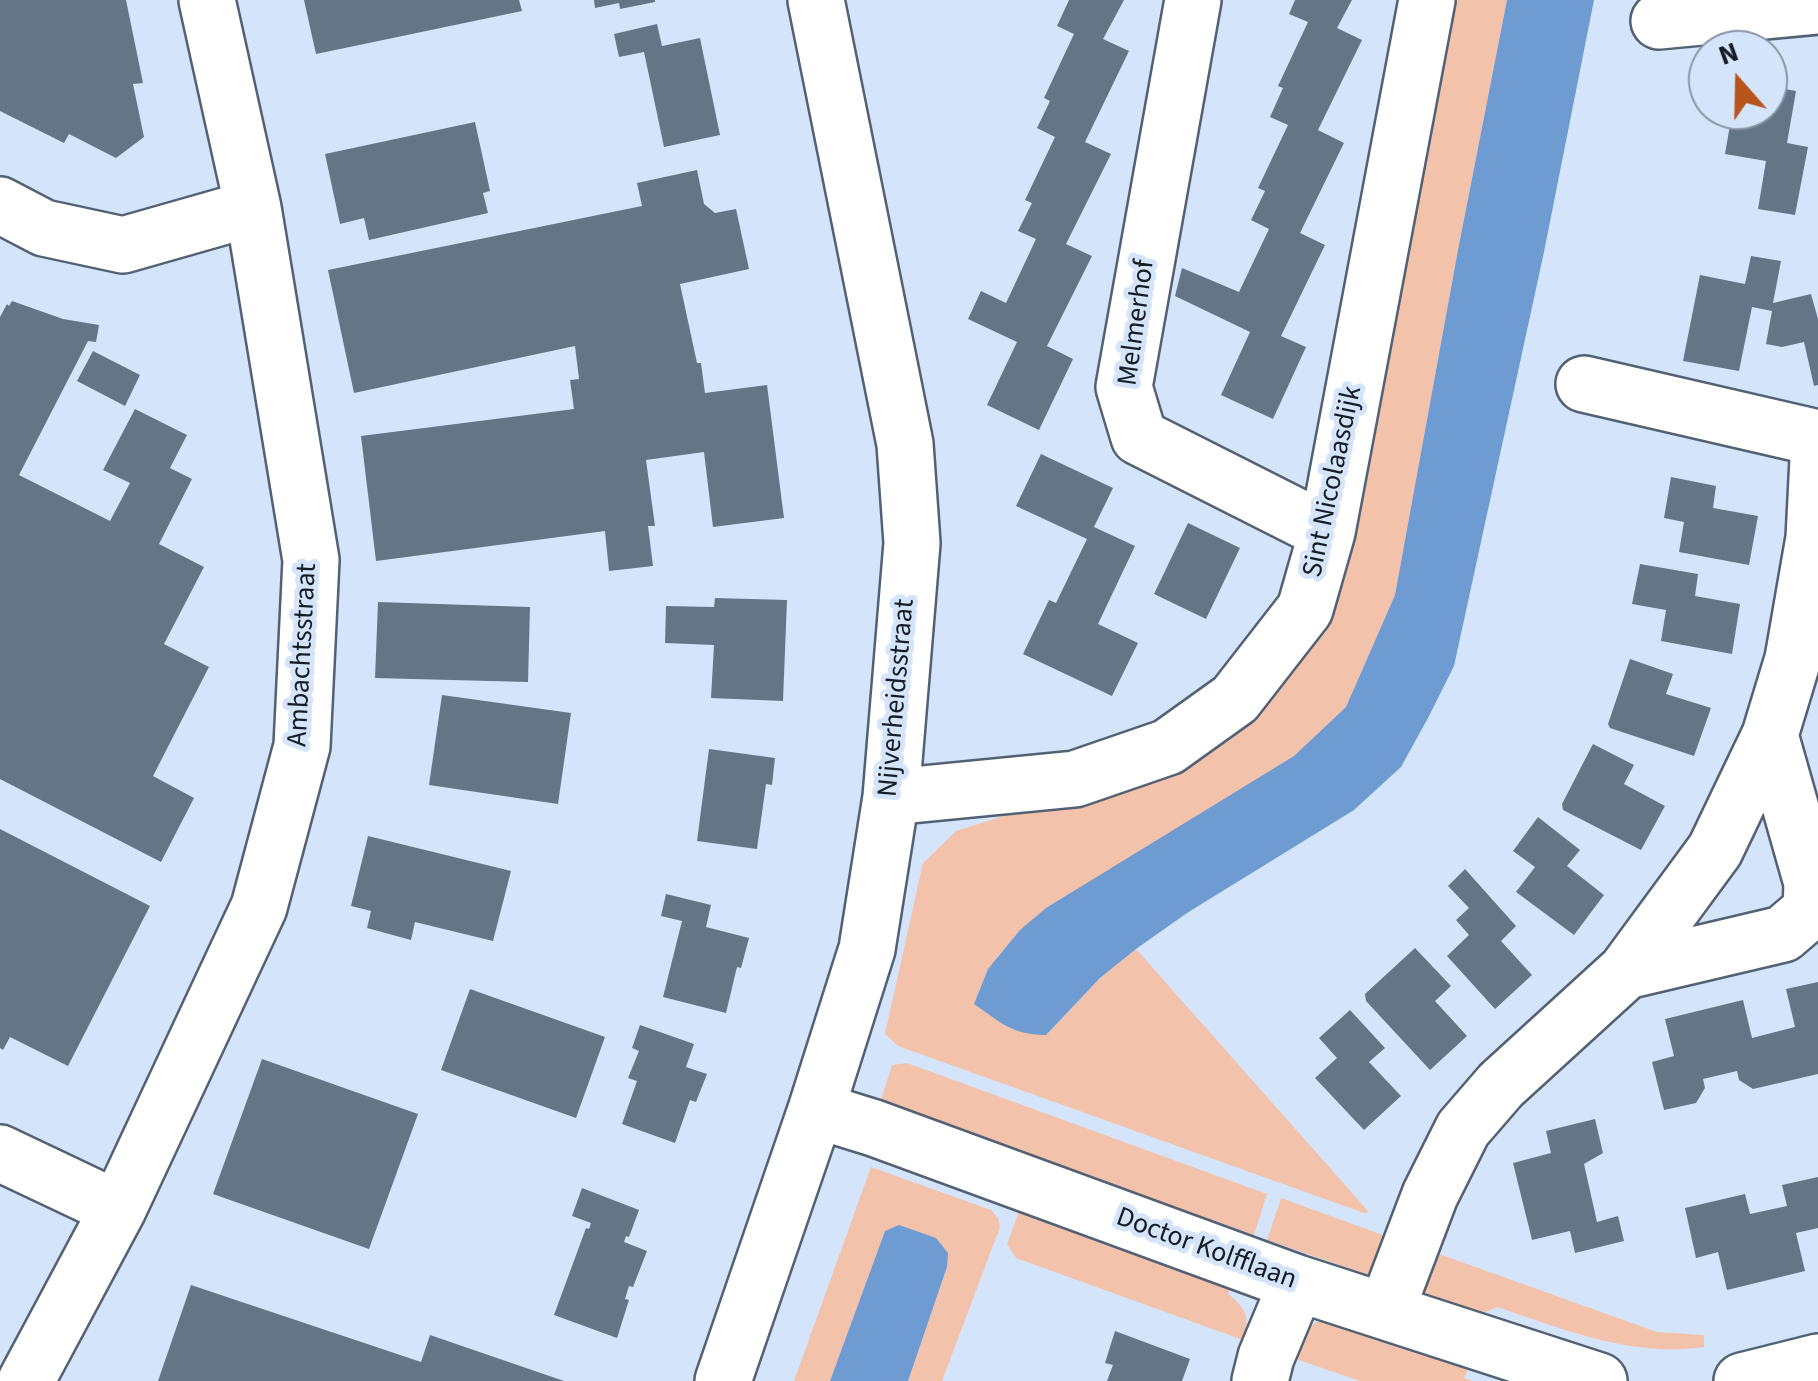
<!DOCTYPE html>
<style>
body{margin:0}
#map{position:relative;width:1818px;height:1381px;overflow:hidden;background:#d4e5fb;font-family:"Source Sans 3",sans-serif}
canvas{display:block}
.north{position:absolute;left:1688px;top:30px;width:100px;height:100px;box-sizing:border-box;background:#d4e5fb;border:2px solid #8895a5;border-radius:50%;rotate:340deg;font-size:28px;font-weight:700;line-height:40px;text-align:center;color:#151c23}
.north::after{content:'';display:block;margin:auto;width:35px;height:45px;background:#b8551c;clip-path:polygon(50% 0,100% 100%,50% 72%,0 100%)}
</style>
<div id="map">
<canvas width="1818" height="1381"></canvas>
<div class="north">N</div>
</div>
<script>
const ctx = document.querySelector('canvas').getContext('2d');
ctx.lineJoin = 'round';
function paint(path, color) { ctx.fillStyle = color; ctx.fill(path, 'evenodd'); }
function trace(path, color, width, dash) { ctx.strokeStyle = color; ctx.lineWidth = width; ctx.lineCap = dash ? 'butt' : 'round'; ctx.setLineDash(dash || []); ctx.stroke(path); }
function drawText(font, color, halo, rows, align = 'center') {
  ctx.font = font + ' "Source Sans 3",sans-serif'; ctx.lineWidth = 10; ctx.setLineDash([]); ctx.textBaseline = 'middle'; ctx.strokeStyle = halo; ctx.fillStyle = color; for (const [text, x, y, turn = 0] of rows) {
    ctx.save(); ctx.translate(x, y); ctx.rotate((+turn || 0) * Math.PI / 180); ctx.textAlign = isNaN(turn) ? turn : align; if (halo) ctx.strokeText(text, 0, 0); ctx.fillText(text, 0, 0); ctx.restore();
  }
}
paint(new Path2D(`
 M1451 0H1507L1458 250 1395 595 1346 707 1294 756 1020 930 988 969 974 1004 1046 1035 1100 978 1136 949 1369 1212 1364 1213 898 1046 885 1034 923 863 956 831 1102 785 1172 759 1357 501 1424 164Z
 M907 1063 1267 1194 1254 1235 880 1103 892 1065Z
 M871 1167 991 1210 998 1218 1000 1227 942 1381H908L947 1267 885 1231 830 1381H794Z
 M1281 1198 1394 1239 1380 1279 1267 1240Z
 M1022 1203 1234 1281 1228 1294C1246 1308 1251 1318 1243 1340L1016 1258 1007 1244Z
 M1428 1250 1657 1332 1704 1335V1347C1633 1358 1563 1329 1497 1307L1478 1315 1412 1291Z
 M1322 1319 1470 1366 1464 1378 1472 1381H1360L1290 1357 1305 1329Z`), '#f3c2ab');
paint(new Path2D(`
 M1507 0H1594L1544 252 1454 666 1428 718 1401 767 1354 810 1187 913 1136 949 1100 978 1046 1035C1010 1034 1002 1023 974 1004L988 969 1020 930 1046 908 1294 756 1346 707 1395 595 1458 250Z
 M899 1225 936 1238 948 1253 947 1267 908 1381H830L885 1231Z`), '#6d9bd2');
paint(new Path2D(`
 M0 0H126L143 83 133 84 144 137 116 158 69 134 64 143 0 111Z
 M304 0H519L522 11 316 54Z
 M594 0H655V2L620 9 619 3 595 8Z
 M1069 0H1124L1103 39 1129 51 1085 142 1111 154 1066 244 1092 256 1047 346 1073 359 1039 430 987 405 1017 342 968 319 981 291 1006 303 1036 239 1018 231 1032 203 1025 200 1055 137 1037 128 1050 101 1044 98 1074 34 1057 26Z
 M1295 0H1352L1337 28 1362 40 1318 130 1344 143 1300 233 1325 245 1281 336 1306 347 1273 419 1221 395 1250 332 1175 296 1182 268 1239 292 1269 229 1251 220 1265 191 1258 188 1288 125 1270 117 1283 88 1278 86 1308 22 1289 14Z
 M657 24 662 46 700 38 720 135 664 147 644 52 619 57 614 34Z
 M1768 86 1796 91 1787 143 1808 147 1795 215 1758 209 1766 161 1725 154 1730 125 1727 124 1729 110H1768Z
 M475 122 490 191 483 193 488 213 369 240 364 218 340 224 325 154Z
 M697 170 704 204 715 213 736 209 749 269 680 284 697 363H701L705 393 767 385 784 518 713 527 704 452 646 460 655 526H648L653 566 609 571 605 531 376 561 361 436 574 409 570 380 579 379 575 346 354 393 328 270 642 206 637 183Z
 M1751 256 1781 261 1773 303 1811 294 1818 319V385L1814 386 1804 342 1782 347 1766 344 1772 311 1752 307 1739 371 1683 361 1700 275 1745 284Z
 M12 301 63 319 99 325 96 342 88 341 19 475 110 521 130 483 103 470 135 409 187 435 170 468 192 479 159 544 204 567 164 644 209 667 153 776 194 798 161 862 0 779V317L7 304 9 306Z
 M93 351 140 375 125 406 77 381Z
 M1041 454 1113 488 1094 527 1135 546 1098 624 1138 643 1112 696 1023 654 1049 600 1056 603 1087 539 1016 506Z
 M1671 477 1716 486 1713 508 1758 516 1749 565 1679 552 1684 522 1664 518Z
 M1188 523 1240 548 1206 619 1154 594Z
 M1640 564 1698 574 1695 596 1740 604 1732 654 1661 641 1666 610 1632 604Z
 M715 598 787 600 783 701 711 698 714 645 665 643 666 606 714 607Z
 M378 602 530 607 528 682 375 678Z
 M1630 659 1673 674 1666 694 1711 708 1694 756 1610 728 1608 724Z
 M442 695 571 713 558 804 429 785Z
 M1593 744 1634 765 1624 784 1665 806 1641 850 1563 810 1562 804Z
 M709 749 775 758 772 785 766 784 757 849 697 841Z
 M1538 817 1580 850 1567 866 1604 895 1574 935 1516 892 1535 867 1513 851Z
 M0 829 150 906 68 1066 10 1037 3 1050 0 1048Z
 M368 836 511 871 493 941 415 922 411 940 367 928 371 911 351 906Z
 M1465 869 1516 926 1501 941 1532 975 1495 1009 1447 956 1469 935 1456 920 1469 908 1448 886Z
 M666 894 711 905 706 927 749 938 741 968 737 967 726 1013 663 997 682 921 661 916Z
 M1415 948 1451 986 1435 1001 1467 1036 1430 1070 1366 1001 1365 994Z
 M1818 982V1074L1753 1089 1739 1080 1737 1071 1703 1079 1705 1088 1696 1103 1664 1110 1652 1062 1674 1056 1665 1019 1743 1000 1752 1038 1795 1027 1786 989Z
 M470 989 605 1037 576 1118 441 1070Z
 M1350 1010 1385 1048 1369 1062 1401 1096 1364 1130 1315 1078 1337 1058 1319 1038Z
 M640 1025 694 1044 686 1067 707 1074 696 1102 690 1100 675 1143 622 1124 637 1081 628 1078 639 1051 632 1048Z
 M262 1059 418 1114 369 1249 213 1194Z
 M1595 1119 1603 1153 1584 1164 1597 1222 1618 1216 1624 1241 1575 1253 1570 1231 1532 1240 1513 1163 1551 1153 1546 1131Z
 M1818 1177V1228L1796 1233 1805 1271 1727 1290 1718 1252 1696 1258 1685 1208 1745 1194 1750 1214 1787 1206 1782 1185Z
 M582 1188 639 1210 629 1237 626 1236 624 1242 647 1251 633 1287 629 1286 625 1299 629 1300 617 1338 554 1315 586 1228 589 1229 591 1223 572 1216Z
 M191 1285 421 1362 430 1335 564 1381H158Z
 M1115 1331 1190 1359 1182 1381H1107L1113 1365 1105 1363Z`), '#657588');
const minor = new Path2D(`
 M1193 0 1124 387 1139 437 1327 532
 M1659 21 1818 6
 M0 205 44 228 123 245 253 208
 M1584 384 1818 438
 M891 797 1075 779 1168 747 1235 699 1305 609 1327 532 1427 0
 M1626 971 1783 934 1811 910 1812 883 1770 735
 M816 1110 874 1128 1297 1283 1599 1381
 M0 1153 118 1209
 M1386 1311 1430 1195 1463 1129 1501 1085 1626 971 1715 850 1770 735 1793 659 1814 538 1818 459
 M26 1381 118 1209 259 907 302 746 311 560 253 208 207 0
 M723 1381 816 1110 867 949 891 797 912 543 905 444 816 0
 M1260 1381 1266 1357 1297 1283
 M1742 1381 1818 1362`);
trace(minor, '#526274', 60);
trace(minor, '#fff', 55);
drawText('28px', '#151c23', '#d4e5fb', [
 ["Melmerhof",1138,323,-82],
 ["Sint Nicolaasdijk",1334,482,-78],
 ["Ambachtsstraat",304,655,-87],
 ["Nijverheidsstraat",898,698,-85],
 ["Doctor Kolfflaan",1206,1250,20]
]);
</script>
